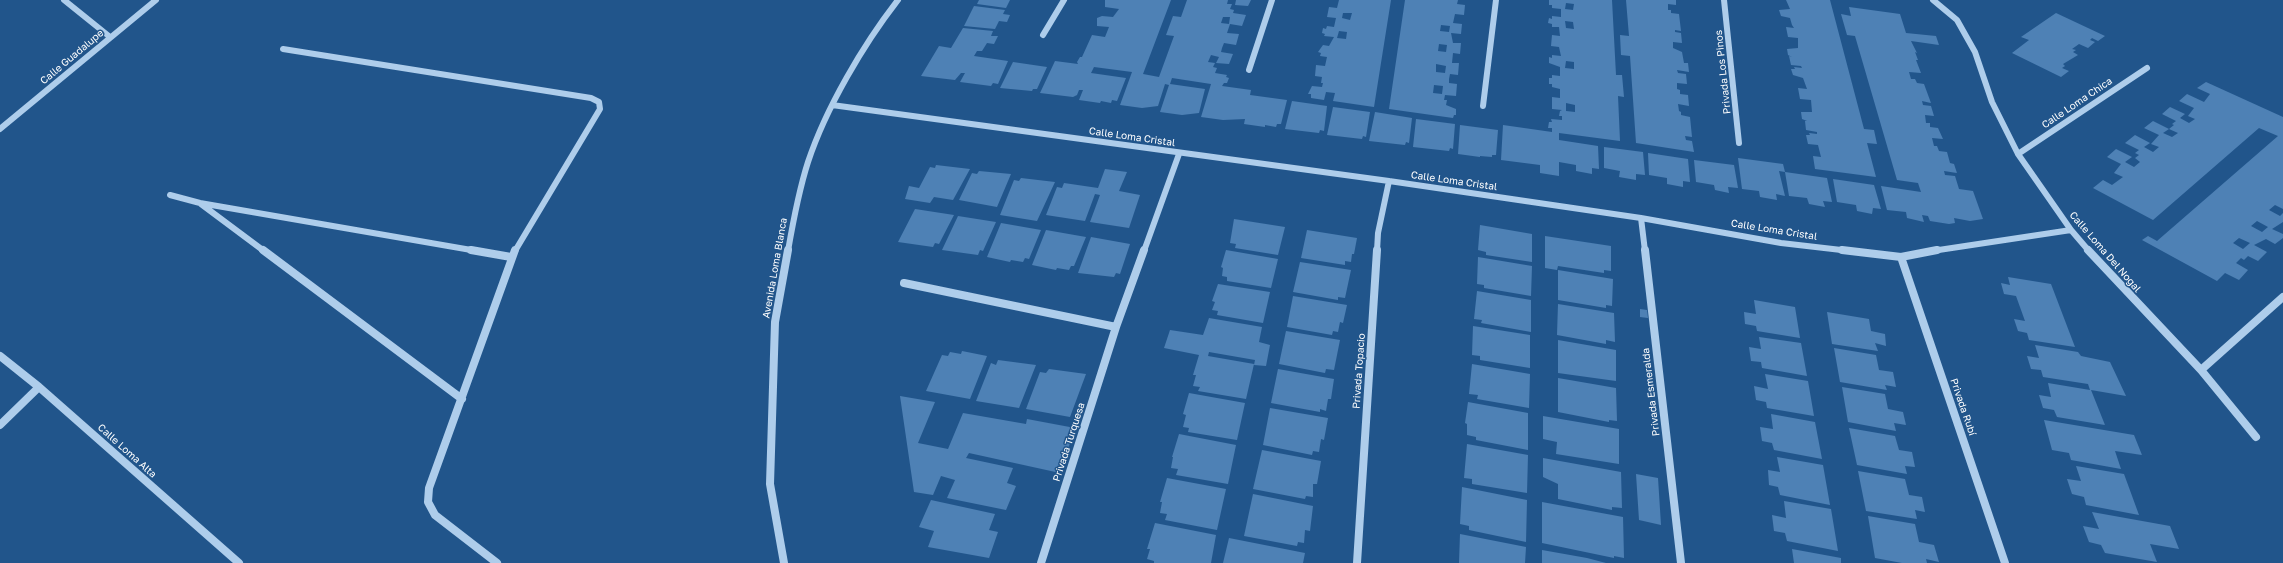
<!DOCTYPE html>
<meta charset="utf-8">
<style>
body{margin:0}
canvas{display:block;background:#21558b}
</style>
<canvas width="2283" height="563"></canvas>
<script>
const ctx = document.querySelector('canvas').getContext('2d');
ctx.lineJoin = 'round';
function paint(path, color) { ctx.fillStyle = color; ctx.fill(path, 'evenodd'); }
function trace(path, color, width, dash) { ctx.strokeStyle = color; ctx.lineWidth = width; ctx.lineCap = dash ? 'butt' : 'round'; ctx.setLineDash(dash || []); ctx.stroke(path); }
function drawText(font, color, halo, rows, align = 'center') {
  ctx.font = font + ' "Golos Text",sans-serif'; ctx.lineWidth = 3; ctx.setLineDash([]); ctx.textBaseline = 'middle'; ctx.strokeStyle = halo; ctx.fillStyle = color; for (const [text, x, y, turn = 0] of rows) {
    ctx.save(); ctx.translate(x, y); ctx.rotate((+turn || 0) * Math.PI / 180); ctx.textAlign = isNaN(turn) ? turn : align; if (halo) ctx.strokeText(text, 0, 0); ctx.fillText(text, 0, 0); ctx.restore();
  }
}
paint(new Path2D(`
 M979 0H1010L1006 8 977 4Z
 M1105 0H1171L1143 74 1159 77 1174 36 1166 35 1173 16 1181 17 1187 0H1228L1227 4H1232L1230 9 1234 10 1233 13 1246 15 1242 26 1230 24 1227 33 1239 34 1236 45 1224 43 1222 48 1221 52 1233 54 1229 64 1216 63 1219 57 1211 55 1208 62 1215 63 1213 67 1217 68 1215 73 1227 75 1226 77 1229 78 1227 83H1224L1222 86 1251 90 1250 95 1287 100 1281 124H1277L1276 127 1265 125V127L1244 124 1245 119 1223 120 1201 117 1211 84 1172 78 1170 84 1205 89 1199 113 1182 115 1160 112 1169 85 1165 84 1158 106 1142 108 1120 105 1132 72 1094 67 1091 73 1126 78 1117 101 1112 100 1111 103 1101 101 1100 103 1079 100 1083 90H1079L1077 95 1073 97 1040 93 1055 61 1078 64 1077 62 1080 57H1082L1092 35 1105 37 1109 27 1097 26V18L1102 16 1113 17 1119 9 1105 7ZM1223 17H1230L1229 24 1221 23Z
 M1236 0H1251L1248 6 1235 5Z
 M1339 0H1391L1374 107 1333 101 1335 93 1326 92 1324 100 1311 98V94H1308L1312 86 1322 87 1323 83H1321L1322 77 1315 76 1316 65 1325 66 1327 57 1320 56 1321 53 1318 52 1323 45 1329 46 1334 37 1324 36 1325 34 1322 33 1323 28 1326 29 1327 26 1334 27 1336 18 1327 17 1329 7 1337 8ZM1343 13H1352L1350 20 1342 18ZM1339 31 1347 32 1346 39 1337 38Z
 M1405 0H1458L1457 4 1465 5 1464 15 1455 14 1453 23 1462 24 1461 34 1451 33 1453 43H1461L1460 54 1453 53 1452 63H1459L1458 75 1450 74 1449 79V83L1457 84 1456 96 1445 95 1444 100H1447L1446 105 1456 109V115H1454L1453 118 1389 109ZM1441 25 1450 26 1449 32 1440 31ZM1439 44 1447 45 1446 52 1438 51ZM1436 64 1446 66 1445 73 1436 72ZM1434 85 1443 86 1442 94 1433 93Z
 M1549 0H1612L1616 75H1622L1624 97 1618 96 1620 141 1559 133V140L1598 146 1599 169 1592 168V174L1576 171V165L1559 162V176L1540 173V165L1501 160 1503 125 1552 132V128H1548L1549 122H1552L1551 119 1562 120V116H1559L1560 111 1562 110 1552 109V97L1560 98V89L1552 87V84H1549V78H1552V75L1560 76V67L1549 63V57L1552 58V55L1561 56 1559 47 1551 46 1552 35 1560 36 1559 27H1552V24L1548 23 1549 18 1552 19V16L1561 17V9L1552 8V5H1549ZM1566 3 1574 4 1573 10 1565 9ZM1565 21 1573 22 1574 29 1566 28ZM1566 61 1574 62V69L1565 68ZM1566 103 1575 105V112L1566 111Z
 M1626 0H1676V5L1668 4V10H1671V13L1679 14 1681 31 1675 30V32L1681 33 1682 43 1673 42V48L1682 52 1684 63H1688L1689 72 1677 70 1678 73 1686 74 1687 84 1677 83V89L1680 90V94L1688 95 1689 106 1678 104 1679 111 1681 112V115L1690 117 1692 137 1685 136 1686 140 1692 141 1694 152 1636 143 1630 56 1621 55 1620 35 1629 36Z
 M1786 0H1830L1864 129 1874 130 1877 144 1867 143 1876 177 1815 169 1813 156 1821 157 1818 145 1808 144 1806 135H1810L1809 133 1817 134V132L1806 130 1805 121H1807L1802 119 1801 112H1812L1811 100 1800 99 1798 88 1807 89 1803 78 1793 75 1791 69H1795L1794 67 1802 68 1801 66 1791 65 1789 56 1792 57 1788 55 1787 49 1798 48V38L1788 37 1786 27 1794 28 1792 25 1790 18 1781 16 1779 10 1790 9Z
 M974 6 1005 10 1003 14 1010 15 1007 22 999 21 995 29 964 26Z
 M1849 7 1900 14 1906 33 1936 36 1939 45 1911 41 1917 53 1915 52 1918 60H1916L1921 73 1909 72 1911 79H1915L1917 83 1924 84 1931 103 1922 101 1923 105 1931 106 1934 116 1925 115 1926 123H1930V127L1938 128 1943 139 1932 138 1934 146H1937L1939 151 1947 152 1950 163 1954 164 1957 173 1944 171 1945 175 1955 176 1959 189 1973 191 1983 219 1970 221 1954 218 1955 223 1949 224 1930 221 1928 216 1922 215 1924 222 1907 218 1906 212 1887 210 1881 186 1921 192 1918 183 1897 180 1855 36 1847 35 1841 14 1851 16Z
 M2056 13 2105 36 2098 41 2092 38 2090 40 2095 42 2088 48 2079 44 2072 49 2076 50 2073 52 2078 55 2063 64 2065 66 2062 68 2069 71 2061 77 2012 53 2029 40 2021 37Z
 M963 28 993 31 991 36H998L994 44 987 43 982 51H977L974 56 1008 61 998 84 993 83 991 86 960 82 965 73H961L955 80 921 76 939 46 951 48Z
 M1013 62 1047 67 1037 89H1033L1032 91 1000 88Z
 M2206 82 2283 117V209L2275 205 2269 210 2280 216 2283 213V222L2272 229 2283 234V238L2275 244 2266 239 2254 245 2267 252 2258 261 2248 256 2244 260 2241 258 2236 263 2248 270 2239 280 2225 273 2217 281 2142 240 2148 236 2157 241 2278 136 2259 128 2153 220 2093 188 2103 180 2112 185 2123 177 2114 173 2121 164 2107 157 2116 149 2132 157 2125 162 2134 167 2140 162 2135 158 2139 155 2135 153 2139 150 2125 143 2135 135 2150 143 2144 147 2153 152 2159 147 2151 144 2159 135 2144 128 2153 121 2169 129 2174 125 2172 124 2176 121 2162 114 2170 107 2185 114 2180 118 2189 123 2195 119 2188 116 2194 108 2179 101 2187 94 2204 102 2210 94 2197 88ZM2169 129 2178 133 2172 137 2163 133ZM2257 221 2268 227 2262 232 2251 226ZM2239 238 2250 243 2243 249 2233 243Z
 M1292 101 1327 106 1324 131 1320 130 1319 133 1285 129Z
 M1333 107 1370 112 1366 137 1363 136 1362 139 1327 135Z
 M1375 112 1412 118 1409 143 1406 142 1405 145 1369 141Z
 M1416 119 1455 124 1453 149 1450 148 1449 151 1413 147Z
 M1460 125 1498 130 1496 155H1492V157L1480 156V157L1458 154Z
 M1604 147 1643 152 1645 175 1636 174V180L1619 177 1620 171 1604 168Z
 M1648 153 1688 159 1690 182 1683 181V187L1667 184V178L1649 175Z
 M1738 158 1783 164 1785 172 1827 178 1832 202 1823 201 1825 207 1809 204 1807 198 1789 196 1785 172 1779 171 1785 196 1776 194 1777 200 1760 197 1759 191 1742 189Z
 M1694 160 1734 165 1738 188 1728 187 1729 193 1715 190 1714 185 1696 182Z
 M936 165 970 169 953 200 934 197 930 203 905 199 909 186 919 188 930 167 935 168Z
 M1105 169 1127 172 1119 191 1140 195 1129 228 1090 222 1100 195 1095 194 1085 221 1046 215 1057 187 1062 188 1064 183 1098 188Z
 M979 171 1011 174 997 207 959 200 972 173 977 174Z
 M1021 178 1055 182 1037 221 1000 215 1014 180 1019 181Z
 M1833 179 1874 185 1881 209 1873 208 1872 214 1857 211 1856 205 1837 202Z
 M915 209 954 215 939 244 935 243 933 247 898 242Z
 M958 216 996 222 983 251 980 250 978 255 942 250Z
 M1234 219 1285 227 1278 255 1235 248 1236 244 1230 243Z
 M1001 223 1041 230 1029 259 1025 258 1023 262 1011 260 1010 262 987 257Z
 M1480 225 1532 234V262L1486 255V252L1478 250Z
 M1046 230 1086 237 1074 266H1071L1069 270 1057 268 1056 270 1032 265Z
 M1307 230 1357 238 1354 254H1352L1351 262 1345 261V265L1301 258Z
 M1545 236 1611 246V271L1604 270V273L1558 266 1557 270 1545 268Z
 M1091 237 1130 244 1120 274 1116 273 1114 277 1078 273Z
 M1226 250 1278 259 1271 288 1227 281V277L1222 276 1223 268 1221 267Z
 M1478 257 1532 266 1531 296 1484 288V285L1477 284Z
 M1300 262 1351 270 1345 298 1338 297V300L1293 292Z
 M1558 270 1613 279 1612 306 1606 305V308L1558 300Z
 M2008 277 2051 284 2075 347 2029 340 2027 333 2018 331 2014 319 2025 321 2016 296 2004 294 2001 283 2010 285Z
 M1218 284 1270 292 1263 323 1217 315 1218 311 1212 310 1215 302 1212 301Z
 M1477 291 1531 300V332L1481 323 1482 320 1474 319Z
 M1293 296 1347 305 1343 323 1340 322 1338 332 1333 331 1332 335 1287 327Z
 M1754 300 1795 307 1800 338 1757 331 1756 326 1745 324 1744 312 1756 314Z
 M1558 304 1614 313 1615 342 1606 340V344L1557 335Z
 M1640 309 1647 310 1648 318 1640 317Z
 M1827 312 1869 319 1871 331 1885 334 1886 346 1875 343 1878 351 1832 344Z
 M1209 318 1262 327 1259 342 1270 345 1266 366 1254 365 1255 360 1209 352 1208 356 1254 364 1246 399 1198 391 1200 387 1193 386 1196 375H1193L1199 355 1164 348 1170 330 1203 335Z
 M1473 326 1530 335V368L1480 360V356L1472 355Z
 M1286 331 1340 340 1334 370 1326 369 1325 373 1279 364Z
 M1759 337 1801 343 1807 376 1762 368 1761 362 1751 361 1749 347 1761 349Z
 M1558 340 1616 350V381L1558 373Z
 M2035 345 2078 352 2081 356 2110 362 2126 396 2091 390 2105 425 2057 417 2054 410 2043 408 2039 395 2051 397 2048 383 2090 390 2088 384 2043 377 2041 370 2031 369 2027 356 2039 358Z
 M1834 348 1876 355 1879 370 1893 372 1896 387 1885 385 1887 390 1840 382Z
 M962 351 987 356 970 399 926 391 942 355 948 356 950 352 961 354Z
 M998 360 1036 365 1019 408 976 401 991 363 996 365Z
 M1472 364 1530 374 1529 408 1477 399 1478 395 1469 394Z
 M1049 369 1086 374 1070 417 1026 409 1040 372 1046 373Z
 M1278 369 1334 379 1331 399H1328L1326 411 1320 409V412L1271 403Z
 M1765 374 1808 381 1814 416 1767 408 1766 402 1756 400 1754 386 1768 389Z
 M1558 378 1616 388 1617 421 1609 420V422L1558 412Z
 M1842 387 1885 394 1888 409 1903 412 1906 425 1894 423 1896 431 1848 422Z
 M1189 393 1245 403 1237 440 1188 432 1189 428 1183 427 1186 415 1183 414Z
 M900 396 935 402 918 443 948 449 963 413 1026 424 1027 419 1075 428 1060 473 969 453 966 458 1013 468 1007 483 1016 486 1006 510 947 498 955 480 941 476 933 495 914 492Z
 M1468 402 1528 413V450L1476 440V437L1467 435V424L1465 423Z
 M1270 408 1328 418 1324 440 1321 439 1319 452 1313 451 1312 455 1263 445Z
 M1771 414 1815 422 1822 459 1774 450 1772 443 1762 441 1760 427 1773 429Z
 M1543 416 1619 429V464L1556 454 1557 442 1543 439Z
 M2044 420 2134 435 2142 455 2115 451 2121 469 2071 460 2069 453 2052 450Z
 M1849 428 1895 436 1899 450 1912 452 1915 467 1905 466 1907 474 1857 465Z
 M1179 434 1236 445 1228 484 1176 475 1178 469 1171 468 1173 457H1172Z
 M1467 444 1528 455 1527 493 1472 484V479L1464 478Z
 M1262 450 1321 461 1317 484H1313V497L1306 496 1305 499 1253 489Z
 M1777 457 1823 465 1830 505 1780 495 1778 487 1769 485 1768 470 1780 472Z
 M1543 458 1621 472 1622 508 1612 507V510L1558 499V484L1543 477Z
 M2076 466 2124 474 2139 515 2086 505 2084 497 2072 494 2067 479 2081 481Z
 M1858 471 1905 479 1909 495 1922 497 1925 512 1915 510 1917 519 1866 511Z
 M1636 474 1658 478 1661 525 1639 520Z
 M1167 478 1226 489 1217 530 1165 520 1167 514 1160 513 1162 502H1160Z
 M1462 487 1527 500 1526 542 1469 530V526L1460 524Z
 M1253 494 1313 506 1310 531 1305 530 1304 543 1298 542 1297 546 1244 536Z
 M931 500 995 514 989 530 998 532 989 558 928 547 934 531 919 527Z
 M1784 501 1831 509 1838 551 1787 541 1785 533 1774 531 1772 515 1786 518Z
 M1542 502 1623 517 1624 558 1614 556V558L1542 543Z
 M2092 512 2170 526 2179 549 2150 544 2157 562 2105 553 2101 545 2089 542 2083 526 2099 529Z
 M1868 516 1915 524 1919 542 1934 545 1939 562 1926 559 1927 563H1902L1875 558Z
 M1155 523 1216 535 1211 563H1154V561L1147 559 1150 549H1147Z
 M1460 534 1526 547 1525 563H1459Z
 M1229 538 1305 553 1303 563H1223Z
 M1792 549 1841 558V563H1794Z
 M1542 550 1587 558 1606 563H1542Z`), '#4e81b5');
trace(new Path2D(`
 M64 0 110 37
 M1724 0 1739 143
 M1933 0 1957 20 1975 52 1992 102 2018 154 2071 230 2089 251
 M1043 35 1064 0
 M283 49 591 98 599 102 600 109 515 251
 M1249 70 1272 0
 M832 105 1389 181 1641 218 1781 243 1850 251
 M1483 106 1496 0
 M0 129 156 0
 M2018 154 2147 68
 M170 195 200 203 477 251
 M201 204 264 251
 M1641 218 1645 251
 M788 251C793 222 799 190 808 162 826 108 863 45 898 0
 M1144 251 1179 154
 M1377 251 1378 233 1389 181
 M1932 251 2071 230`), '#aecdeb', 6);
trace(new Path2D(`
 M263 250 462 399
 M471 250 511 257
 M1645 250 1681 563
 M1842 250 1901 257 1937 250
 M2088 250 2201 370 2256 437
 M1901 257 2005 563
 M904 283 1116 327
 M0 356 39 387 239 563
 M2201 370 2283 297
 M0 425 39 387
 M497 563 435 515 428 502 429 488 515 250
 M784 563 770 484 775 322 788 250
 M1041 563 1116 327 1144 250
 M1357 563 1377 250`), '#aecdeb', 8);
drawText('10px', '#fff', '#21558b', [
 ["Calle Guadalupe",72,57,-40],
 ["Privada Los Pinos",1723,72,-96],
 ["Calle Loma Chica",2077,103,-34],
 ["Calle Loma Cristal",1132,137,8],
 ["Calle Loma Cristal",1454,181,8],
 ["Calle Loma Cristal",1774,230,9],
 ["Calle Loma Del Nogal",2105,252,49],
 ["Avenida Loma Blanca",775,268,-80],
 ["Privada Topacio",1359,371,-86],
 ["Privada Esmeralda",1651,392,-97],
 ["Privada Rubí",1963,407,71],
 ["Privada Turquesa",1069,442,-72],
 ["Calle Loma Alta",127,451,42]
]);
</script>
